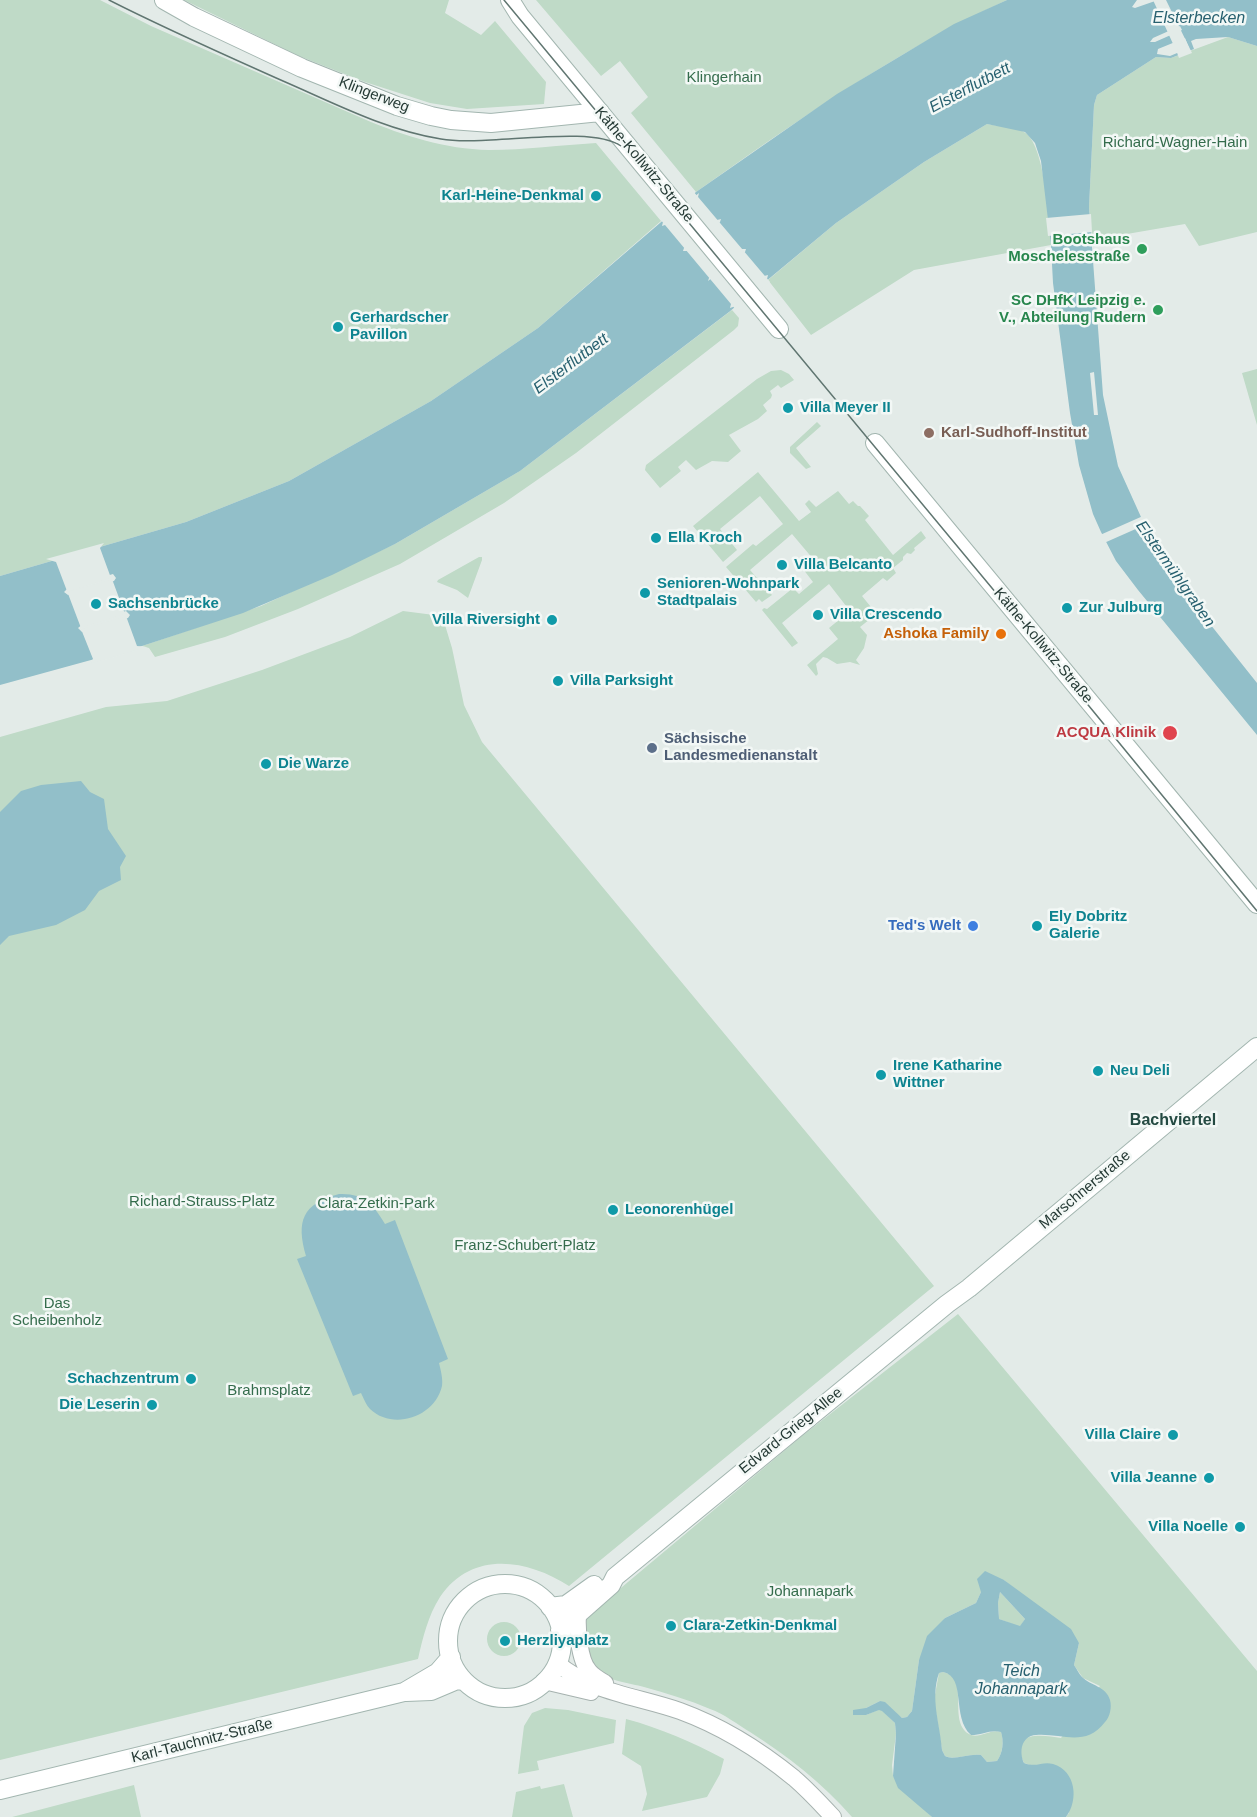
<!DOCTYPE html>
<meta charset="utf-8">
<style>
body{margin:0}
canvas{display:block;background:#e3ebe8}
</style>
<canvas width="1257" height="1817"></canvas>
<script>
const ctx = document.querySelector('canvas').getContext('2d');
ctx.lineJoin = 'round';
function paint(path, color) { ctx.fillStyle = color; ctx.fill(path, 'evenodd'); }
function trace(path, color, width, dash) { ctx.strokeStyle = color; ctx.lineWidth = width; ctx.lineCap = dash ? 'butt' : 'round'; ctx.setLineDash(dash || []); ctx.stroke(path); }
function drawText(font, color, halo, rows, align = 'center') {
  ctx.font = font + ' Arial,sans-serif'; ctx.lineWidth = 5; ctx.setLineDash([]); ctx.textBaseline = 'middle'; ctx.strokeStyle = halo; ctx.fillStyle = color; for (const [text, x, y, turn = 0] of rows) {
    ctx.save(); ctx.translate(x, y); ctx.rotate((+turn || 0) * Math.PI / 180); ctx.textAlign = isNaN(turn) ? turn : align; if (halo) ctx.strokeText(text, 0, 0); ctx.fillText(text, 0, 0); ctx.restore();
  }
}
paint(new Path2D(`
 M0 0H100L151 26 364 119C404 136 445 149 489 150 525 150 561 145 596 143L661 221 538 328 431 401 289 481 186 522 0 576Z
 M184 0H449L445 13 481 35 495 21 546 82 544 104 467 109 430 103 365 82 299 56Z
 M536 0H1007C894 52 797 121 696 192L631 113 648 97 620 61 601 76Z
 M1228 37 1257 46V232L1199 246 1185 224 1092 240 1089 207 1094 105 1097 95 1156 57 1171 58Z
 M987 124C997 126 1016 127 1024 132 1045 143 1049 221 1051 245L914 270 811 335 768 280 836 223 924 162Z
 M732 310 739 318 738 326 734 330 576 453 504 503 400 564 298 609 225 637 155 657 149 648 142 646 261 606 395 544 520 471Z
 M1257 369V425L1242 373Z
 M781 370 789 374 794 380 781 388 778 385 770 391 772 395 771 398 763 405 767 411 758 419 729 435 741 451 728 462 712 461 696 470 686 460 678 467 681 471 660 488 645 470 646 465 757 379 771 371Z
 M817 422 821 426 796 448 811 467 806 469 790 453V447Z
 M758 472 799 521 811 512 805 504 809 500 816 507 838 491 849 504 853 501 858 506H860L869 516 865 520 893 555 921 531 926 538 914 548 915 550 911 554 907 553 903 557V560L893 568 896 573 887 581 883 578 862 596 879 617 874 616 860 627 867 635 864 648 856 660 860 665 850 662 837 664 827 658 823 657 816 664 818 674 816 676 807 665 838 639 829 628 850 611 829 584 782 623 798 643 792 647 762 610 764 608 767 609 793 588 799 594 813 582 803 569 814 560 792 534 750 570 772 595 762 602 759 599 756 602 726 567 753 544 756 546 783 524 760 496 720 529 737 550 723 562 693 526Z
 M479 557H482V560L468 598 457 590 437 582 438 580Z
 M403 611 434 615 445 625 452 648 464 705 482 742 934 1286 569 1586C527 1559 472 1550 440 1597 428 1616 423 1637 418 1659L0 1760V737L106 707 167 701 262 670 350 637Z
 M958 1314 1257 1671V1817H1066L1069 1813 1044 1764 1033 1766 1024 1763C1009 1730 1042 1735 1061 1738L1100 1686 1083 1678 1074 1665 1079 1643 1004 1580 981 1592 976 1603 945 1618 919 1660 912 1711 907 1717 902 1718 880 1701 866 1708V1715L878 1710H882L895 1723 896 1734 892 1765 893 1776 932 1817H852C822 1783 788 1756 750 1732 737 1724 724 1714 710 1709 689 1700 666 1693 644 1687 630 1683 607 1681 597 1670 587 1659 580 1631 587 1618 589 1614 594 1611 597 1608L802 1436Z
 M1000 1592 1025 1619 1020 1627 999 1619 998 1603Z
 M487 1639a17 17 0 1 1 34 0a17 17 0 1 1-34 0Z
 M943 1672C971 1678 947 1721 969 1734 979 1740 990 1728 1001 1732 1004 1740 1003 1753 997 1761L987 1762 981 1755C968 1753 955 1761 945 1756L942 1750 934 1700 939 1673Z
 M545 1708 568 1710 616 1720 614 1743 537 1761 539 1770 518 1774 524 1726 532 1713Z
 M626 1719C660 1728 692 1742 724 1759L720 1774 707 1797 642 1811 647 1794 641 1766 622 1754Z
 M564 1784 573 1817H512L516 1792 540 1786 541 1789Z
 M134 1785 141 1817H12Z`), '#bfdac7');
paint(new Path2D(`
 M1007 0H1137L1132 7 1135 8 1158 0H1257V46L1228 37 1196 39 1191 41 1194 49 1171 58 1156 57 1097 95 1094 105 1089 207 1103 395 1118 466 1141 517 1175 580 1257 683V735L1138 590 1116 561 1101 532 1093 514 1079 465 1070 413 1053 283 1051 245 1041 161 1035 143 1025 132 987 124 924 162 836 223 729 312 520 471 395 544 332 575 243 613 142 646 0 685V576L186 522 289 481 431 401 538 328 696 192 837 94 954 24ZM1180 26 1182 30 1155 42H1150L1153 38ZM1185 38 1189 48 1170 56 1157 54 1158 49ZM699 193 698 197 665 225 662 226 663 222ZM721 219 720 222 687 251H683L684 248 717 220ZM742 249H746L745 252 708 281 709 278ZM768 275 767 279 733 307 730 308 731 304 764 276ZM113 574 116 578 114 581 68 595 64 592 69 587ZM126 611 130 615 128 618 82 632 78 628 83 624Z
 M81 781 90 792 104 799 108 829 126 856 120 867 121 880 99 891 85 910 56 925 9 936 0 945V812L21 791 41 785Z
 M339 1194C364 1193 373 1204 385 1224L395 1220 448 1359 439 1363C441 1371 443 1379 442 1386 435 1417 393 1431 370 1409 366 1405 364 1399 361 1393L353 1396 297 1259 306 1256C296 1221 302 1204 339 1194Z
 M985 1571 1004 1580 1071 1629 1079 1643 1074 1665C1077 1669 1079 1674 1082 1677 1091 1686 1106 1686 1110 1700 1112 1707 1110 1717 1105 1722 1085 1748 1062 1733 1036 1735 1021 1736 1019 1752 1024 1763 1037 1768 1042 1761 1053 1764 1076 1771 1079 1800 1066 1817H932L898 1788 893 1776 896 1734 895 1723 882 1711 879 1710 866 1715H853V1710L866 1708 880 1701 885 1702 902 1718 907 1717 912 1711 919 1660 927 1636 945 1618 976 1603 981 1592 977 1579ZM1000 1592 1025 1619 1020 1626 999 1619 998 1603ZM943 1672C967 1677 951 1717 971 1735 982 1735 991 1729 1001 1732 1004 1741 1003 1753 997 1761L987 1762 981 1755C968 1753 954 1761 945 1756L942 1750C940 1723 930 1699 939 1673Z`), '#92bfc9');
paint(new Path2D(`
 M1153 0H1166L1192 53 1179 58 1176 50 1185 46 1184 41 1174 46Z
 M693 191 770 282 736 310 660 219Z
 M1091 214 1092 232 1048 236 1046 218Z
 M1094 372 1098 415H1094L1090 373Z
 M1143 516 1147 524 1104 543 1100 535Z
 M104 543 100 548 111 578 67 592 112 579 125 614 81 628 56 562 46 559Z
 M126 616 137 646 147 647 90 664 93 659 81 629Z`), '#e3ebe8');
const tertiary = new Path2D(`
 M578 1614C577 1628 579 1660 589 1671 593 1676 600 1680 605 1683
 M557 1663C592 1693 637 1696 680 1711 721 1726 761 1751 794 1778 808 1790 821 1804 833 1817
 M544 1681 591 1692`);
const secondary = new Path2D(`
 M164 0 194 17 302 68 397 106 431 116 451 120 491 123 600 112
 M510 0 520 16 779 329
 M875 443 1257 904
 M448 1641a57 57 0 1 1 114 0a57 57 0 1 1-114 0Z
 M550 1607 566 1605 594 1585
 M560 1630 611 1585 615 1577 947 1304 969 1288 1257 1047
 M406 1692 431 1691 457 1680 464 1681
 M0 1790 404 1692 438 1672 451 1657`);
trace(tertiary, '#a6b2af', 18);
trace(secondary, '#a3b6b0', 20);
trace(tertiary, '#fff', 16);
trace(secondary, '#fff', 18);
trace(new Path2D(`
 M109 0C166 29 225 55 283 81 334 103 385 130 441 139 486 147 589 124 621 146
 M504 0 1016 617 1257 911`), '#607671', 1.5);
for (const [x, y, r, color] of [
 [596,196,6,"#0f9aa8"],
 [1142,249,6,"#2e9e5b"],
 [1158,310,6,"#2e9e5b"],
 [338,327,6,"#0f9aa8"],
 [788,408,6,"#0f9aa8"],
 [929,433,6,"#8d6e63"],
 [656,538,6,"#0f9aa8"],
 [782,565,6,"#0f9aa8"],
 [645,593,6,"#0f9aa8"],
 [96,604,6,"#0f9aa8"],
 [1067,608,6,"#0f9aa8"],
 [818,615,6,"#0f9aa8"],
 [552,620,6,"#0f9aa8"],
 [1001,634,6,"#e8710a"],
 [558,681,6,"#0f9aa8"],
 [1170,733,8,"#e0444e"],
 [652,748,6,"#5c6f8a"],
 [266,764,6,"#0f9aa8"],
 [973,926,6,"#3f7fe0"],
 [1037,926,6,"#0f9aa8"],
 [1098,1071,6,"#0f9aa8"],
 [881,1075,6,"#0f9aa8"],
 [613,1210,6,"#0f9aa8"],
 [191,1379,6,"#0f9aa8"],
 [152,1405,6,"#0f9aa8"],
 [1173,1435,6,"#0f9aa8"],
 [1209,1478,6,"#0f9aa8"],
 [1240,1527,6,"#0f9aa8"],
 [671,1626,6,"#0f9aa8"],
 [505,1641,6,"#0f9aa8"]
]) { const dot = new Path2D(); dot.arc(x, y, r, 0, 2 * Math.PI); ctx.fillStyle = color; ctx.fill(dot); trace(dot, '#f3f8f6', 2); }
drawText('15px', '#346c4c', '#f3f8f6', [
 ["Klingerhain",724,78],
 ["Richard-Wagner-Hain",1175,143],
 ["Richard-Strauss-Platz",202,1202],
 ["Clara-Zetkin-Park",376,1204],
 ["Franz-Schubert-Platz",525,1246],
 ["Das",57,1304],
 ["Scheibenholz",57,1321],
 ["Brahmsplatz",269,1391],
 ["Johannapark",810,1592]
]);
drawText('15px', '#253a35', '#f3f8f6', [
 ["Klingerweg",374,95,21],
 ["Käthe-Kollwitz-Straße",644,165,50],
 ["Käthe-Kollwitz-Straße",1043,646,50],
 ["Marschnerstraße",1085,1190,-40],
 ["Edvard-Grieg-Allee",791,1431,-39],
 ["Karl-Tauchnitz-Straße",202,1741,-14]
]);
drawText('bold 15px', '#0d838f', '#f3f8f6', [
 ["Karl-Heine-Denkmal",584,196,"right"],
 ["Gerhardscher",350,318],
 ["Pavillon",350,335],
 ["Villa Meyer II",800,408],
 ["Ella Kroch",668,538],
 ["Villa Belcanto",794,565],
 ["Senioren-Wohnpark",657,584],
 ["Stadtpalais",657,601],
 ["Sachsenbrücke",108,604],
 ["Zur Julburg",1079,608],
 ["Villa Crescendo",830,615],
 ["Villa Riversight",540,620,"right"],
 ["Villa Parksight",570,681],
 ["Die Warze",278,764],
 ["Ely Dobritz",1049,917],
 ["Galerie",1049,934],
 ["Irene Katharine",893,1066],
 ["Wittner",893,1083],
 ["Neu Deli",1110,1071],
 ["Leonorenhügel",625,1210],
 ["Schachzentrum",179,1379,"right"],
 ["Die Leserin",140,1405,"right"],
 ["Villa Claire",1161,1435,"right"],
 ["Villa Jeanne",1197,1478,"right"],
 ["Villa Noelle",1228,1527,"right"],
 ["Clara-Zetkin-Denkmal",683,1626],
 ["Herzliyaplatz",517,1641]
], 'left');
drawText('bold 15px', '#27864d', '#f3f8f6', [
 ["Bootshaus",1130,240],
 ["Moschelesstraße",1130,257],
 ["SC DHfK Leipzig e.",1146,301],
 ["V., Abteilung Rudern",1146,318]
], 'right');
drawText('bold 15px', '#785e54', '#f3f8f6', [
 ["Karl-Sudhoff-Institut",941,433]
], 'left');
drawText('bold 15px', '#c56008', '#f3f8f6', [
 ["Ashoka Family",989,634]
], 'right');
drawText('bold 15px', '#be3a42', '#f3f8f6', [
 ["ACQUA Klinik",1156,733]
], 'right');
drawText('bold 15px', '#4e5e75', '#f3f8f6', [
 ["Sächsische",664,739],
 ["Landesmedienanstalt",664,756]
], 'left');
drawText('bold 15px', '#366cbe', '#f3f8f6', [
 ["Ted's Welt",961,926]
], 'right');
drawText('italic 16px', '#27606f', '#f3f8f6', [
 ["Elsterbecken",1199,19],
 ["Elsterflutbett",970,88,-28],
 ["Elsterflutbett",571,364,-37],
 ["Elstermühlgraben",1175,574,55],
 ["Teich",1021,1672],
 ["Johannapark",1021,1690]
]);
drawText('bold 16px', '#244a42', '#f3f8f6', [
 ["Bachviertel",1173,1121]
]);
</script>
